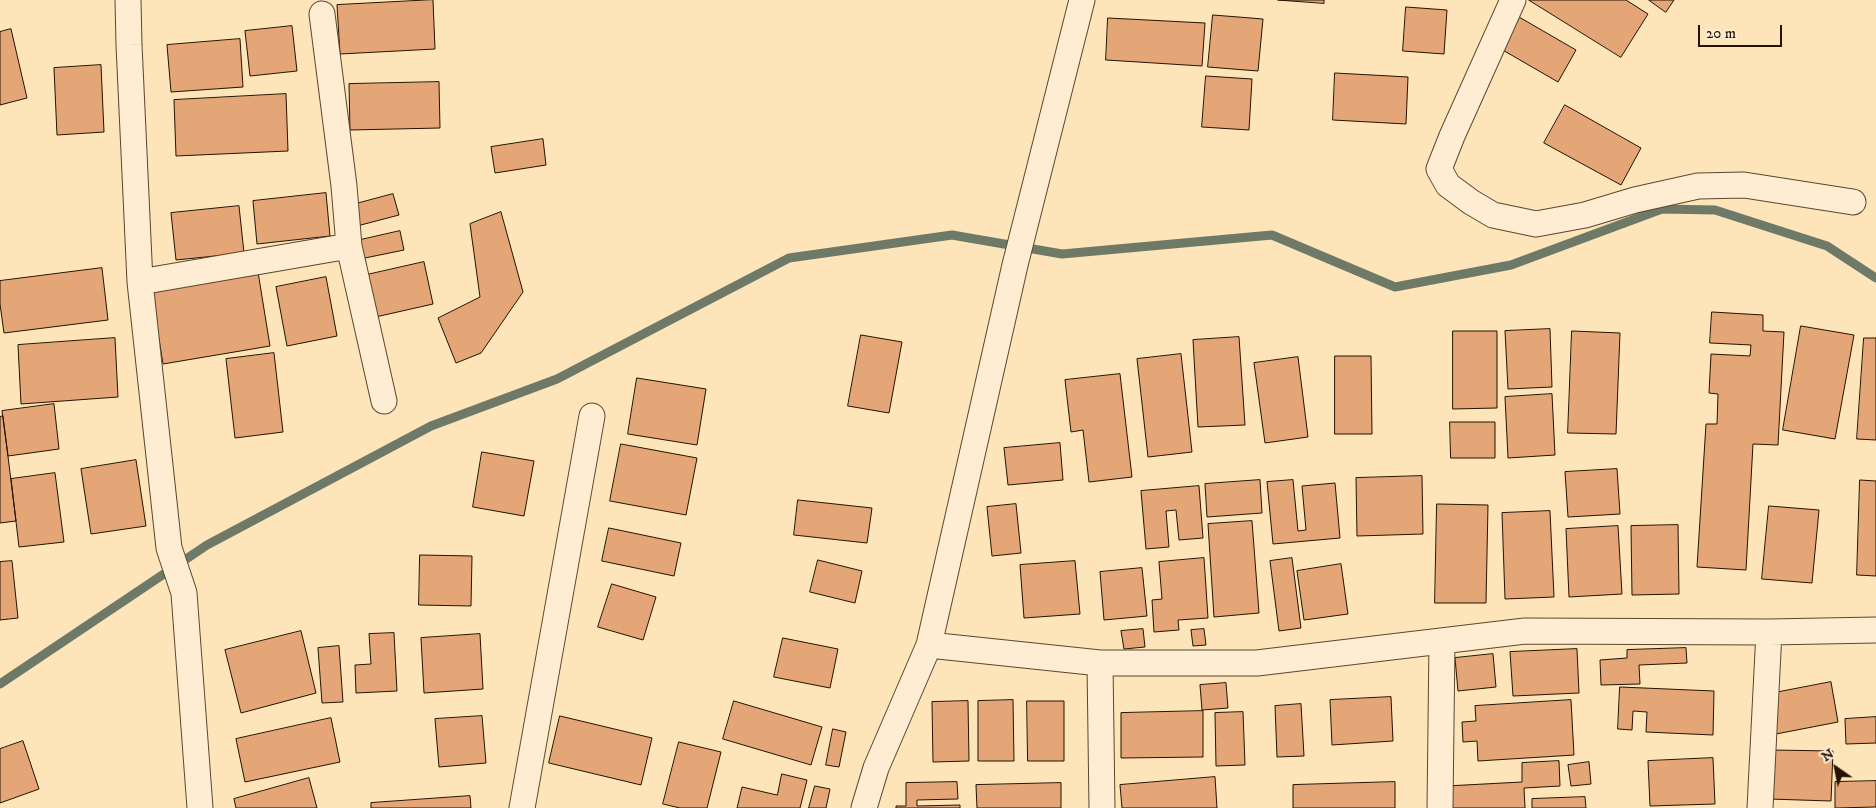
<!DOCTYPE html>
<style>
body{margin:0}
#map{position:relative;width:1876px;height:808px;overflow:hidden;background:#fde4b9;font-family:"IM FELL DW Pica",serif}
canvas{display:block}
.north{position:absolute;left:1811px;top:743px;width:50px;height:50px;-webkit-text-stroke:4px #feedd2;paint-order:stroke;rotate:327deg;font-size:14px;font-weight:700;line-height:20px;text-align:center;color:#241301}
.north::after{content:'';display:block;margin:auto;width:18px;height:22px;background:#241301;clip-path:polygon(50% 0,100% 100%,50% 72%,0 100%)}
.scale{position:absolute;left:1698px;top:25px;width:84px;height:22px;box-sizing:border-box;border:2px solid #241301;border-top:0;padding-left:6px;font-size:15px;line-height:18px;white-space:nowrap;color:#241301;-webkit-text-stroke:4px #feedd2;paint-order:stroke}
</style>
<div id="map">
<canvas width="1876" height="808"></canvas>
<div class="north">N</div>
<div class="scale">20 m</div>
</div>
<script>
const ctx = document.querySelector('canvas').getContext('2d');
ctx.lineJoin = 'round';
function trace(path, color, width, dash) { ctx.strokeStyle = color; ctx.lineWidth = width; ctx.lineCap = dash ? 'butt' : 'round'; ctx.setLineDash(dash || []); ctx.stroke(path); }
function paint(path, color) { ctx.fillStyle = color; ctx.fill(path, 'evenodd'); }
trace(new Path2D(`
 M0 684 207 545 431 426 557 379 789 258 952 235 1062 254 1272 235 1395 287 1511 265 1662 209 1715 210 1827 246 1876 278`), '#6e7a67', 9);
const building = new Path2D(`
 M433 0 435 49 340 54 337 5Z
 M1278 0H1324V3Z
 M1529 0H1626L1648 14 1621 57Z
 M1649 0H1674L1666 12Z
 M1406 7 1447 10 1444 54 1403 51Z
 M1213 15 1263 19 1258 71 1208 67Z
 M1519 17 1576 50 1558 82 1501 49Z
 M1108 18 1205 23 1202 66 1106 60Z
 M292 26 297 71 250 76 245 31Z
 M11 29 27 98 0 105V32Z
 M240 39 243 87 171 92 167 45Z
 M101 65 104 132 57 135 54 68Z
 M1335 73 1408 77 1406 124 1333 120Z
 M1206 76 1252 79 1249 130 1202 127Z
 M439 82 440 128 350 130 349 84Z
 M286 94 288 151 176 156 174 100Z
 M1565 105 1641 148 1621 185 1544 143Z
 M543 139 546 165 495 173 491 147Z
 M326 193 330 236 257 244 253 201Z
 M393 194 399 215 357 226 352 205Z
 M239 206 244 253 176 260 171 213Z
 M501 212 523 292 481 353 456 363 438 318 480 297 470 224Z
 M400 231 404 250 360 259 356 241Z
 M424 262 433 304 371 318 362 276Z
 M102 268 108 320 4 333 0 304V281Z
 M258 272 270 346 163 364 151 290Z
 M326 277 337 336 287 346 276 287Z
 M1712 312 1763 315V331L1784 332 1778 445 1753 444 1746 570 1697 567 1706 424H1717L1718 394 1709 393 1711 354 1750 356 1751 345 1710 343Z
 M1801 326 1854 335 1835 439 1783 430Z
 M1550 329 1552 387 1508 389 1505 331Z
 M1453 331H1497V408L1453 409Z
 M1572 331 1620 333 1616 434 1568 433Z
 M861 335 902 342 889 413 848 406Z
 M1239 337 1245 425 1198 427 1193 340Z
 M115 338 118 397 21 404 18 345Z
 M1864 338H1876V440L1857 439Z
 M274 353 283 432 235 438 226 359Z
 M1181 354 1192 452 1148 457 1137 359Z
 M1335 356H1371L1372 434H1335Z
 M1298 357 1308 437 1265 443 1254 363Z
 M1120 374 1132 477 1089 482 1083 430 1071 432 1065 380Z
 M637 378 706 389 697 445 628 434Z
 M1552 394 1555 455 1508 458 1505 397Z
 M54 404 59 449 8 456 2 411Z
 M3 416 16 521 0 523V417Z
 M1450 422H1495V458H1451Z
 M1060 443 1063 480 1008 485 1004 448Z
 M621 444 697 458 686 515 610 501Z
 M482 452 534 461 524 516 473 507Z
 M136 460 146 526 91 534 81 469Z
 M1617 469 1620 514 1568 517 1565 472Z
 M55 473 64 542 19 547 11 479Z
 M1422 476 1423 534 1357 536 1356 478Z
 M1260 480 1262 513 1207 517 1205 484Z
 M1293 480 1298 531 1306 530 1302 486 1335 483 1340 538 1273 544 1267 482Z
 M1860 480 1876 481V576L1857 575Z
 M1199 486 1203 538 1179 540 1176 510 1166 511 1169 547 1146 549 1141 491Z
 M798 500 872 508 867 543 794 535Z
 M1016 504 1021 553 992 556 987 507Z
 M1437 504 1488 505 1486 603H1435Z
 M1769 506 1819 510 1812 583 1762 579Z
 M1550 511 1554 597 1505 599 1502 513Z
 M1252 521 1259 613 1214 617 1208 524Z
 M1678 525 1679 594 1632 595 1631 526Z
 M1618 526 1622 594 1569 597 1566 529Z
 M609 528 681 543 674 576 602 561Z
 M420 555 472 556 471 606 419 605Z
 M1204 558 1208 618 1178 620 1179 630 1154 632 1152 600 1162 599 1159 562Z
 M1292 558 1301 628 1279 631 1270 561Z
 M818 560 862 571 855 603 810 592Z
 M12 561 18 618 0 620V562Z
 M1075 561 1080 614 1024 618 1020 565Z
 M1341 564 1348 614 1304 620 1297 571Z
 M1142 568 1147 616 1104 620 1100 572Z
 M612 584 656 597 643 640 598 627Z
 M1143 629 1145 647 1124 649 1121 631Z
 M1204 629 1206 645 1193 646 1191 630Z
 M301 631 316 693 241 713 225 650Z
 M394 633 397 691 356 693 355 665 371 664 369 634Z
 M480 634 483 689 424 693 421 638Z
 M783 638 838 649 830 688 774 677Z
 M339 646 343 702 322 703 318 648Z
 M1686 648 1687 663 1639 665 1640 684 1601 685 1600 660 1627 658V650Z
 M1577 649 1579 693 1513 696 1510 652Z
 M1493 654 1496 687 1458 691 1455 658Z
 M1831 682 1838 722 1776 734 1769 694Z
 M1226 683 1228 708 1202 710 1200 685Z
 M1620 687 1714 691 1713 735 1646 732 1647 712 1633 711 1632 730 1618 729Z
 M1391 697 1393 741 1332 745 1330 700Z
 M1013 700 1014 761H978V701Z
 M1571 700 1574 755 1478 761 1477 741 1463 742 1462 722 1476 721 1475 706Z
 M734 701 822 727 811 765 723 739Z
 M968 701 969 761 933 762 932 702Z
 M1027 701H1064V761H1028Z
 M1301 704 1304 756 1277 757 1275 706Z
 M1203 711V757L1121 758V713Z
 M1243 712 1245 765 1216 766 1215 713Z
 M482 716 486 763 439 767 435 719Z
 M560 716 652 738 641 785 549 763Z
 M1876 717V743L1846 744 1845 719Z
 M331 718 340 762 245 782 236 739Z
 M833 729 846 732 839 767 826 765Z
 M23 741 39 789 0 803V749Z
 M679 742 721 752 707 808H680L663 804Z
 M1770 750 1833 751 1831 801 1769 799Z
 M1713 758 1715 804 1650 806 1648 761Z
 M1559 761 1560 786 1524 788 1525 808H1447L1446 786 1522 782V763Z
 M1589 762 1591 784 1571 786 1568 765Z
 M782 774 807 780 800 808H737L742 787 777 795Z
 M1215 777 1217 808H1122L1120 785Z
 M309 778 317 808H236L234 799Z
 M1876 781V807L1835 808V782Z
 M957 782 958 799 917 800V806L960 805V808H896V806H906V783Z
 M1395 782V808H1293V785Z
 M1061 783V808H977L976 785Z
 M815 786 830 789 826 808H809Z
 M470 796 471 808H371V803Z
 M1585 797 1586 808H1532V799Z`);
paint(building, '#e4a577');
trace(building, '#241301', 1);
const street = new Path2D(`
 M128 0 129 45 140 282 169 548 184 593 200 808
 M1513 0 1452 136 1439 169 1448 185 1471 202 1493 215 1536 224 1585 215 1635 200 1698 186 1744 185 1853 202
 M322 14 344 186 349 246 384 401
 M140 282 349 246
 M929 645 1100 663H1257L1525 631 1769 632 1876 630
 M1100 663 1102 808
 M522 808 592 416
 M864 808 876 768 929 645 1015 265 1082 0
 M1440 808 1442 641
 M1760 808 1769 632`);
trace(street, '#5a472f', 27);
trace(street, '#feedd2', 25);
</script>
